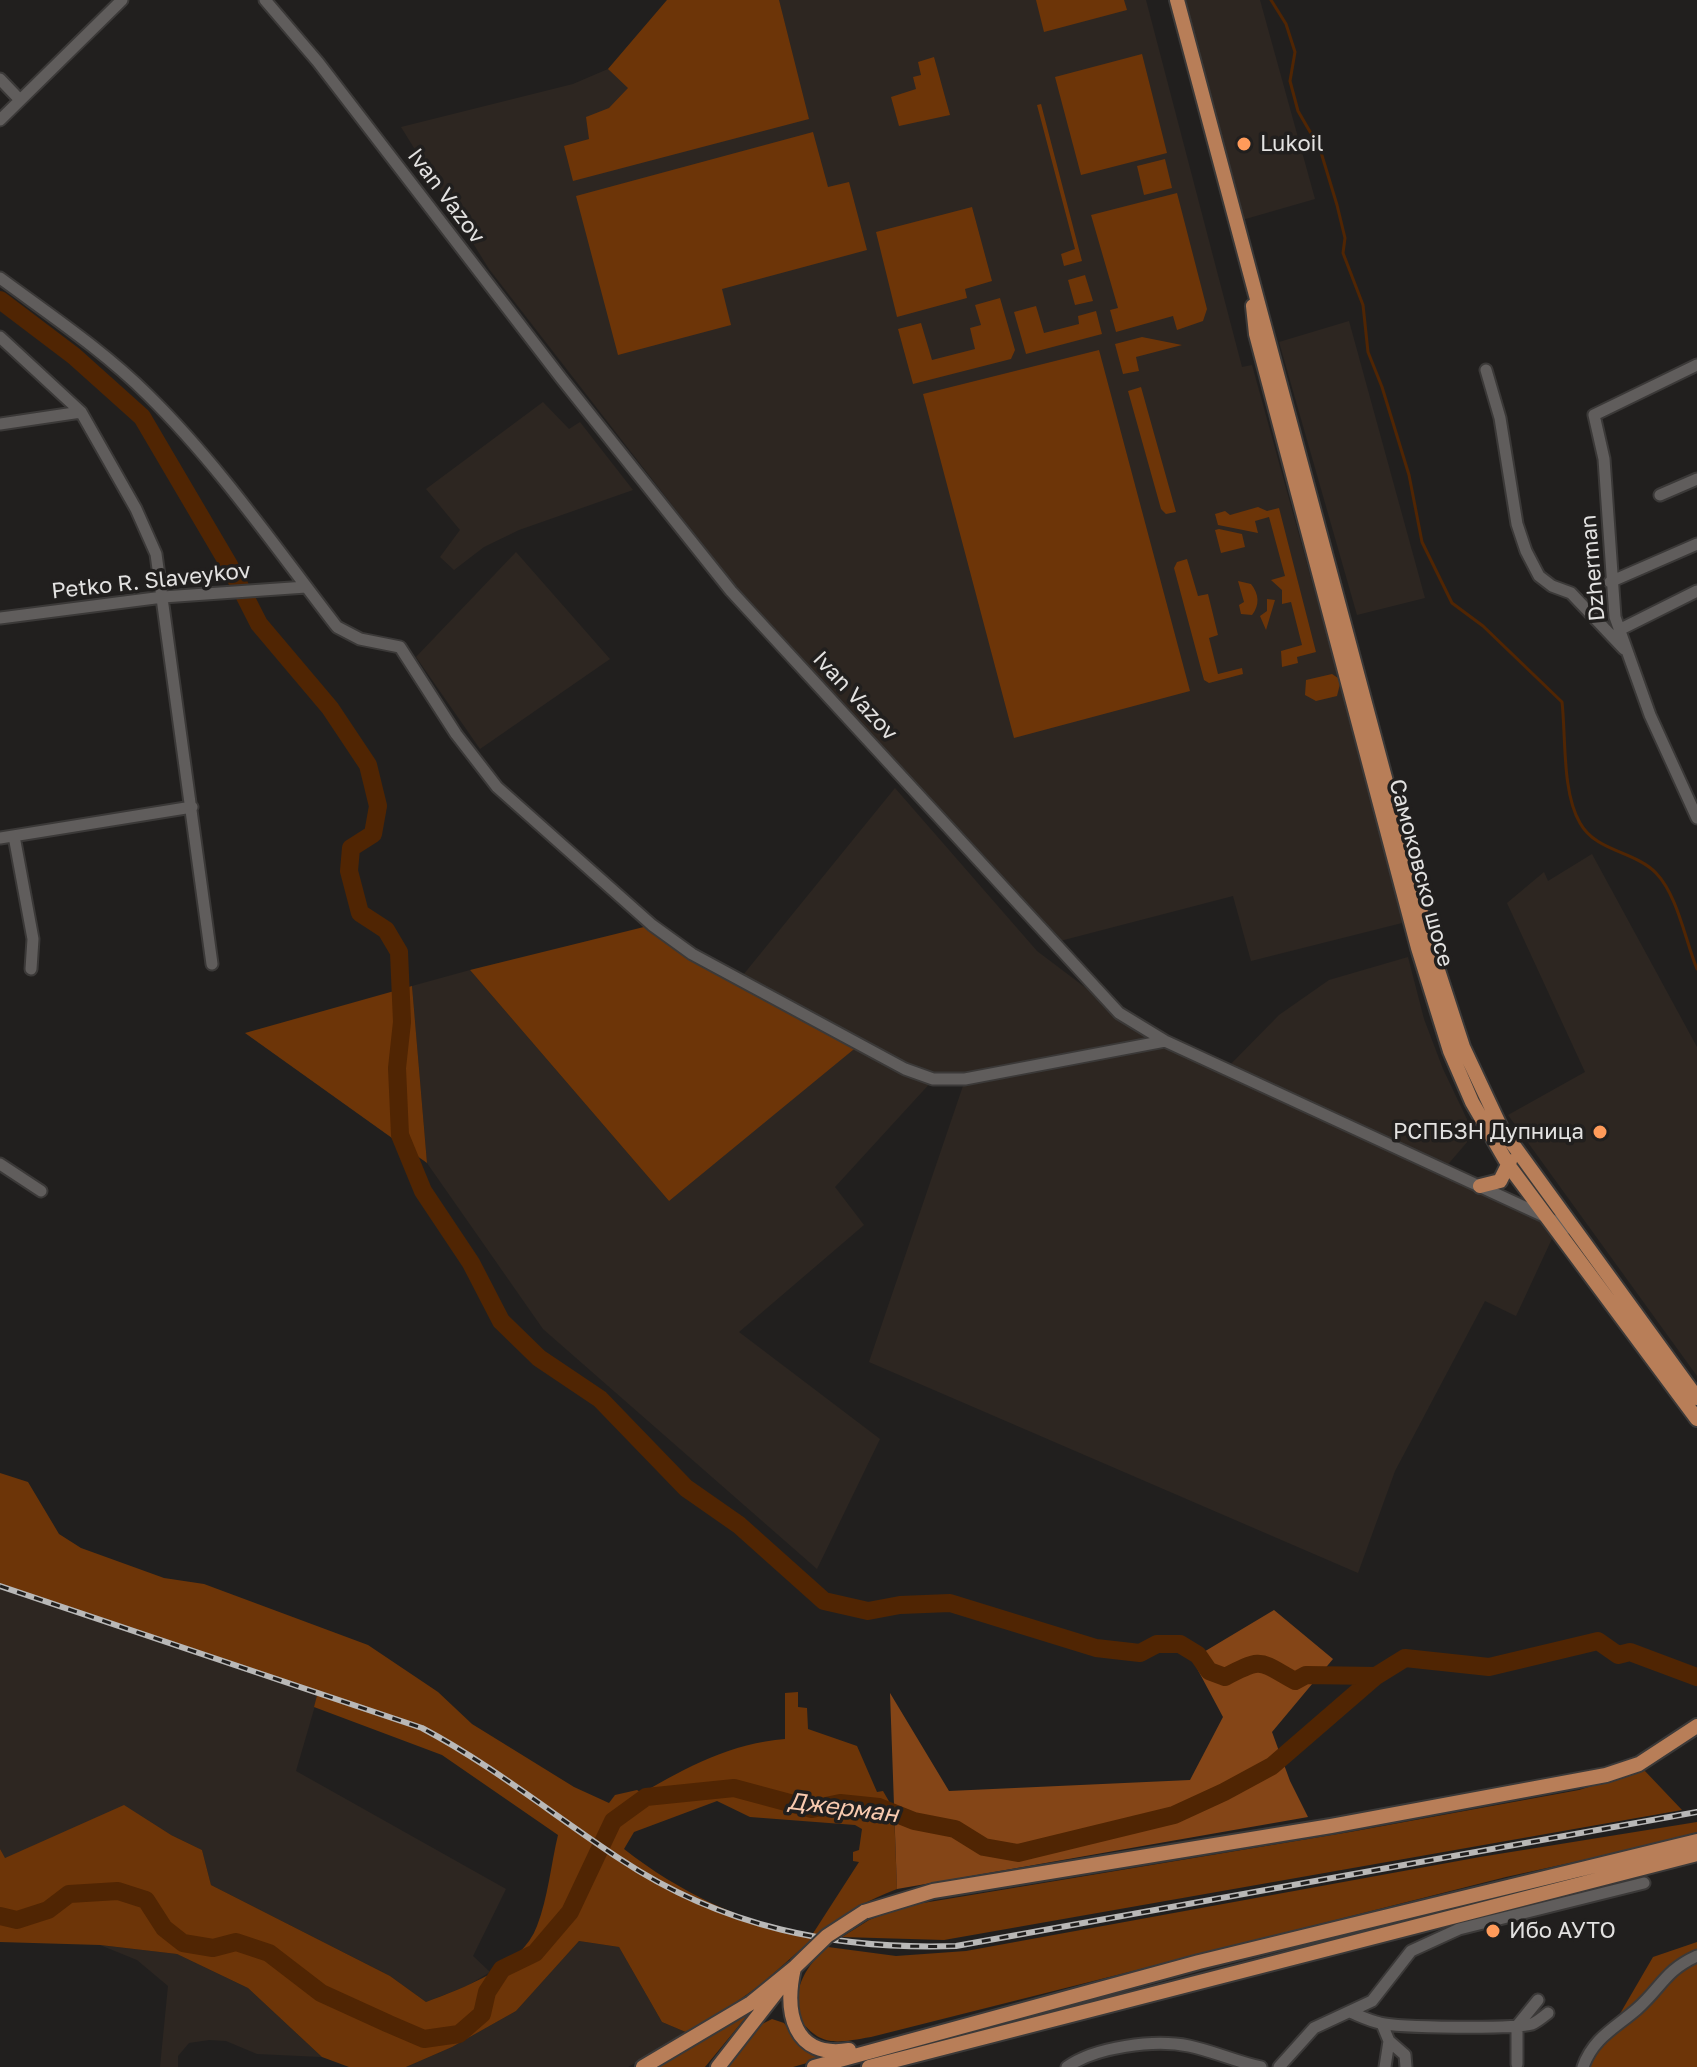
<!DOCTYPE html>
<meta charset="utf-8">
<style>
body{margin:0}
canvas{display:block;background:#211f1e}
</style>
<canvas width="1697" height="2067"></canvas>
<script>
const ctx = document.querySelector('canvas').getContext('2d');
ctx.lineJoin = 'round';
function paint(path, color) { ctx.fillStyle = color; ctx.fill(path, 'evenodd'); }
function trace(path, color, width, dash) { ctx.strokeStyle = color; ctx.lineWidth = width; ctx.lineCap = dash ? 'butt' : 'round'; ctx.setLineDash(dash || []); ctx.stroke(path); }
function drawText(font, color, halo, rows, align = 'center') {
  ctx.font = font + ' "Golos Text",sans-serif'; ctx.lineWidth = 7; ctx.setLineDash([]); ctx.textBaseline = 'middle'; ctx.strokeStyle = halo; ctx.fillStyle = color; for (const [text, x, y, turn = 0] of rows) {
    ctx.save(); ctx.translate(x, y); ctx.rotate((+turn || 0) * Math.PI / 180); ctx.textAlign = isNaN(turn) ? turn : align; if (halo) ctx.strokeText(text, 0, 0); ctx.fillText(text, 0, 0); ctx.restore();
  }
}
paint(new Path2D(`
 M667 0H1146L1242 367 1252 365 1406 922 1251 961 1233 896 1060 941 731 581 489 269 401 127 573 84 608 69Z
 M1186 0H1260L1315 199 1242 220Z
 M1349 321 1425 598 1357 615 1279 342Z
 M543 402 569 429 580 422 633 490 519 530 484 547 454 570 440 557 460 530 426 489Z
 M516 552 610 659 480 749 416 657Z
 M895 788 1037 951 1119 1013 1226 1069 1279 1015 1329 980 1408 957 1424 1019 1443 1069 1474 1134 1444 1169 1546 1217 1556 1230 1516 1316 1485 1301 1395 1471 1358 1573 869 1362 965 1080H933L835 1187 864 1225 739 1332 880 1439 817 1569 543 1329 427 1163 412 986 470 970 669 1201 739 980Z
 M1592 854 1697 1047V1376L1508 1115 1585 1072 1507 903 1544 872 1548 881Z
 M0 1586 319 1692 296 1771 506 1889 473 1956 490 1972 467 1986 426 2002 390 1976 211 1885 202 1850 171 1835 4 1858 0 1849Z
 M579 1941 619 1947 662 2022 688 2033 628 2067H406L452 2047 516 2011Z
 M100 1945 177 1954 248 1988 322 2057 257 2054 226 2041 209 2040 189 2043 178 2056V2067H160L168 1986 137 1960Z`), '#2d2621');
paint(new Path2D(`
 M667 0H779L809 119 573 181 564 146 589 139 586 117 609 108 628 88 608 69Z
 M1036 0H1124L1127 10 1044 32Z
 M1142 54 1167 153 1081 175 1055 77Z
 M934 57 950 115 899 126 891 97 916 89 913 77 921 75 918 62Z
 M1041 104 1082 261 1064 266 1061 254 1075 249 1037 105Z
 M813 132 828 187 849 182 867 250 722 289 731 325 618 355 576 196Z
 M1165 159 1172 188 1144 195 1137 166Z
 M1177 193 1207 309 1203 321 1177 330 1173 316 1116 332 1110 310 1118 308 1091 215Z
 M972 207 992 281 965 289 967 298 897 317 876 232Z
 M1085 275 1093 301 1075 305 1068 280Z
 M1000 298 1015 350 1011 359 913 384 898 329 921 323 932 360 975 349 970 328 981 325 975 305Z
 M1036 306 1044 333 1079 324 1078 316 1096 311 1102 334 1026 354 1014 312Z
 M1142 337 1182 345 1136 357 1139 371 1123 374 1115 344Z
 M1099 350 1190 691 1014 738 923 394Z
 M1141 387 1176 512 1166 514 1161 509 1128 391Z
 M1258 507 1267 511 1279 508 1316 652 1297 657 1298 663 1282 667 1281 651 1302 645 1291 602 1282 604V590L1271 580 1285 576 1269 517 1255 521 1258 533 1218 525 1215 514 1225 511 1230 515Z
 M1219 529 1242 534 1245 547 1221 553 1215 530Z
 M1187 559 1198 596 1208 594 1218 635 1209 638 1218 674 1242 668 1243 674 1209 683 1204 680 1174 568 1177 562Z
 M1238 581 1251 584C1259 594 1260 605 1252 615L1241 614 1239 605 1244 602Z
 M1267 599 1275 600 1266 630 1260 616 1267 611Z
 M1332 674 1341 680 1337 696 1316 701 1305 695 1306 680Z
 M652 925 859 1045 669 1201 470 970Z
 M412 986 427 1163 245 1033Z
 M0 1473 28 1482 59 1534 81 1548 164 1578 204 1584 368 1645 438 1692 472 1724 574 1787 609 1803 615 1795 637 1790 642 1793C687 1767 732 1743 785 1739V1693L798 1692V1707L807 1708 808 1729 857 1746 877 1792 883 1791 894 1810 897 1889C838 1912 820 1933 775 1972 749 1996 717 2014 688 2033L662 2022 619 1947 579 1941 516 2011 452 2047 406 2067H349L322 2057 248 1988 177 1954 100 1945 0 1942V1849L5 1858 124 1805 171 1835 202 1850 211 1885 390 1976 426 2002C463 1988 522 1967 537 1926 548 1898 551 1864 558 1835L442 1755 314 1707 318 1692 0 1586ZM717 1801 750 1817 855 1825 862 1829 859 1850 853 1852V1861L859 1862 812 1935C743 1923 679 1892 624 1849L634 1832Z
 M1644 1770 1682 1810 944 1940 842 1937 869 1920 905 1906 1350 1832 1579 1790Z
 M1697 1822V1835L1506 1877 871 2037C835 2043 821 2048 797 2016 795 1985 805 1967 828 1947L896 1956 966 1951 1480 1857Z
 M1697 1942V2067H1589L1653 1957Z
 M751 2011 705 2067H654Z
 M772 2019 784 2023 803 2048 828 2057 793 2067H727L762 2024Z`), '#6d3508');
paint(new Path2D(`
 M1274 1610 1333 1659 1272 1732 1290 1781 1308 1817 897 1889 890 1693 949 1791 1190 1780 1223 1717 1192 1659Z`), '#844517');
trace(new Path2D(`
 M1271 0 1286 24 1295 52 1290 81 1298 111 1320 149 1337 205 1345 238 1343 253 1363 305 1368 352 1382 387 1409 475 1422 542 1452 603 1483 626 1562 702C1566 737 1562 793 1580 823 1596 852 1635 851 1656 873 1678 896 1685 940 1697 969`), '#502503', 3);
trace(new Path2D(`
 M0 300 74 356 142 417 229 565 259 624 330 708 368 765 378 806 373 834 351 848 349 871 360 913 386 930 399 952 402 1022 397 1068 400 1135 423 1191 471 1263 501 1321 539 1358 600 1399 686 1488 739 1525 824 1601 868 1611 900 1605 950 1603 1096 1648 1140 1653 1157 1644H1180L1198 1655 1209 1671 1225 1677C1263 1657 1259 1661 1295 1681L1306 1675 1376 1676
 M0 1916 17 1920 48 1910 69 1894 118 1891 146 1900 164 1928 183 1943 213 1948 236 1942 269 1953 321 1993 389 2024 424 2039 459 2034 482 2014 487 1992 502 1969 535 1953 570 1912 613 1821 646 1797 734 1788 812 1809 840 1803 879 1807 914 1821 955 1829 984 1847 1018 1853 1174 1815 1224 1792 1272 1766 1376 1676 1405 1658 1489 1667 1598 1641 1618 1655 1630 1652 1697 1677`), '#502503', 18);
const minor = new Path2D(`
 M265 0 318 62 561 378 731 591 1119 1013 1165 1041 1572 1229
 M0 79 20 100
 M0 120 122 0
 M0 278C50 315 104 351 148 395 219 465 276 548 337 627L360 639 400 647 456 734 497 787 652 925 692 954 905 1069 933 1079H965L1165 1041
 M0 337 81 412 136 509 156 554 212 964
 M1697 365 1594 415 1604 459 1615 617 1650 715 1697 818
 M1486 370 1500 418 1517 524 1526 551 1539 576 1552 586 1571 593 1624 649
 M0 424 81 412
 M1660 495 1697 479
 M1610 582 1697 544
 M0 618 163 597 306 587
 M1619 630 1697 591
 M14 836 33 939 31 969
 M0 838 192 807
 M0 1164 41 1191
 M1350 2012C1360 2016 1370 2021 1380 2023 1398 2028 1515 2029 1532 2024 1537 2022 1543 2017 1548 2013
 M1382 2024 1389 2041 1385 2067
 M1389 2041 1405 2055 1406 2067
 M1517 2064V2026L1538 2000
 M1067 2067C1095 2047 1154 2039 1189 2046 1213 2051 1237 2062 1261 2067
 M1279 2067 1314 2028 1372 2001 1411 1951 1459 1929 1644 1883
 M1583 2067C1593 2038 1615 2028 1637 2009 1662 1987 1664 1971 1697 1956`);
const major = new Path2D(`
 M1177 0 1430 946 1463 1047 1501 1128 1697 1398
 M1253 306 1256 334 1418 948 1450 1051 1472 1102 1509 1166 1697 1419
 M1480 1186 1500 1181 1510 1161
 M864 1912 933 1891 1331 1826 1606 1775 1639 1764 1697 1726
 M794 1968C784 2012 793 2059 849 2050
 M643 2067 751 2003 794 1968
 M718 2067 782 1985
 M814 2067 1199 1962 1697 1841
 M869 2067 1697 1854`);
trace(minor, '#3b3938', 15);
trace(major, '#3b3938', 18);
trace(minor, '#605d5c', 11);
trace(major, '#b87e58', 14);
const rail = new Path2D(`
 M0 1586 422 1728C492 1765 553 1815 620 1859 722 1927 835 1950 956 1946L1697 1812`);
trace(rail, '#b9b8b7', 6);
trace(rail, '#211f1e', 3, [9]);
const majorBridge = new Path2D(`
 M796 1966 827 1936 864 1912`);
trace(majorBridge, '#3b3938', 18, []);
trace(majorBridge, '#b87e58', 14);
for (const [x, y, r, color] of [
 [1244,144,8,"#ff9b5a"],
 [1600,1132,8,"#ff9b5a"],
 [1493,1931,8,"#ff9b5a"]
]) { const dot = new Path2D(); dot.arc(x, y, r, 0, 2 * Math.PI); ctx.fillStyle = color; ctx.fill(dot); trace(dot, '#211f1e', 3); }
drawText('22px', '#e3e2e1', '#211f1e', [
 ["Lukoil",1260,144],
 ["РСПБЗН Дупница",1584,1132,"right"],
 ["Ибо АУТО",1509,1931]
], 'left');
drawText('22px', '#e3e2e1', '#211f1e', [
 ["Ivan Vazov",446,196,53],
 ["Dzherman",1593,568,-95],
 ["Petko R. Slaveykov",151,581,-6],
 ["Ivan Vazov",855,696,47],
 ["Самоковско шосе",1421,873,75]
]);
drawText('italic 24px', '#f8caaf', '#211f1e', [
 ["Джерман",843,1808,7]
]);
</script>
